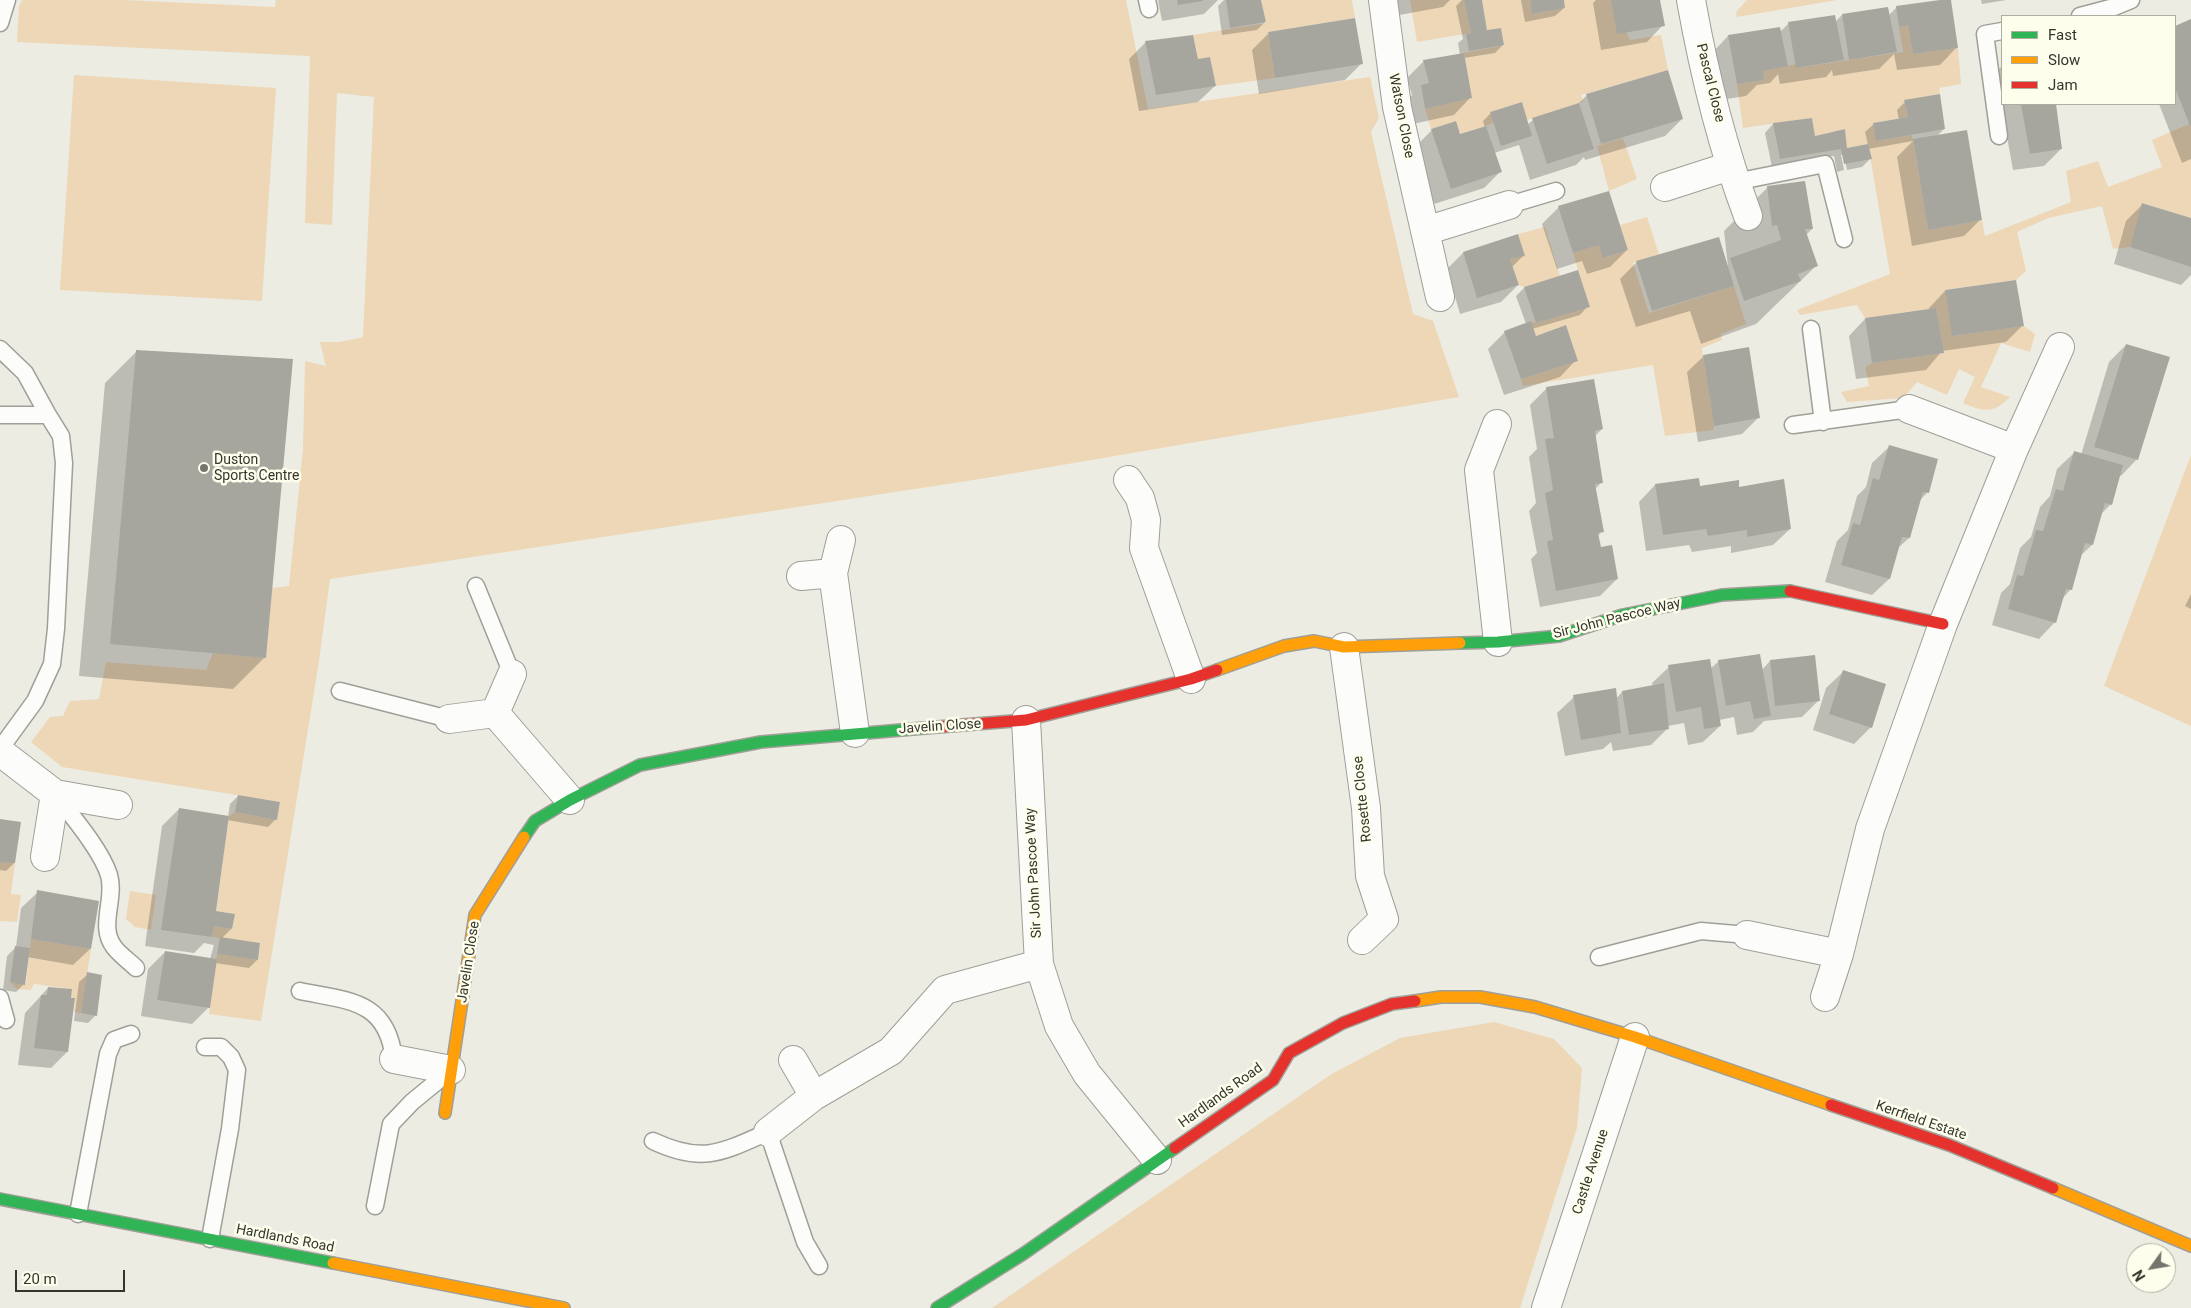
<!DOCTYPE html>
<style>
body{margin:0}
#map{position:relative;width:2191px;height:1308px;overflow:hidden;background:#ecece2;font-family:Roboto,sans-serif}
canvas{display:block}
.legend{position:absolute;left:2001px;top:15px;width:175px;height:90px;box-sizing:border-box;background:#fdfeeb;border:1px solid #adae9f;margin:0;padding:6px 9px;list-style:none;font-size:15px;color:#35352e}
.legend li{display:flex;align-items:center;gap:10px;height:25px}
.legend b{width:25px;border:1px solid #adae9f}
.north{position:absolute;left:2126px;top:1243px;width:50px;height:50px;box-sizing:border-box;background:#fdfeeb;border:1px solid #adae9f;border-radius:50%;rotate:238deg;font-size:14px;font-weight:700;line-height:20px;text-align:center;color:#35352e}
.north::after{content:'';display:block;margin:auto;width:18px;height:22px;background:#75756d;clip-path:polygon(50% 0,100% 100%,50% 72%,0 100%)}
.scale{position:absolute;left:15px;top:1270px;width:110px;height:22px;box-sizing:border-box;border:2px solid #35352e;border-top:0;padding-left:6px;font-size:15px;line-height:18px;white-space:nowrap;color:#35352e;-webkit-text-stroke:4px #fdfeeb;paint-order:stroke}
</style>
<div id="map">
<canvas width="2191" height="1308"></canvas>
<ul class="legend">
<li><b style="height:6px;background:#30b455"></b>Fast</li>
<li><b style="height:6px;background:#ff9f0a"></b>Slow</li>
<li><b style="height:6px;background:#e5322d"></b>Jam</li>
</ul>
<div class="north">N</div>
<div class="scale">20 m</div>
</div>
<script>
const ctx = document.querySelector('canvas').getContext('2d');
ctx.lineJoin = 'round';
function paint(path, color) { ctx.fillStyle = color; ctx.fill(path, 'evenodd'); }
function trace(path, color, width, dash) { ctx.strokeStyle = color; ctx.lineWidth = width; ctx.lineCap = dash ? 'butt' : 'round'; ctx.setLineDash(dash || []); ctx.stroke(path); }
function drawText(font, color, halo, rows, align = 'center') {
  ctx.font = font + ' Roboto,sans-serif'; ctx.lineWidth = 5; ctx.setLineDash([]); ctx.textBaseline = 'middle'; ctx.strokeStyle = halo; ctx.fillStyle = color; for (const [text, x, y, turn = 0] of rows) {
    ctx.save(); ctx.translate(x, y); ctx.rotate((+turn || 0) * Math.PI / 180); ctx.textAlign = isNaN(turn) ? turn : align; if (halo) ctx.strokeText(text, 0, 0); ctx.fillText(text, 0, 0); ctx.restore();
  }
}
paint(new Path2D(`
 M22 0H124L275 7 276 0H1126L1148 109 1370 77 1379 118 1371 132 1413 314 1433 321 1459 397 986 478 330 579 319 661 261 1021 209 1014 217 954 258 960 260 944 212 937 214 926 232 929 235 914 216 911 229 816 235 812 277 820 280 802 62 767 31 742 50 717 63 716 70 701 99 699 106 662 206 670 213 653 266 658 272 588 289 586 303 449 305 361 326 366 320 342H340L363 337 374 97 337 93 332 225 305 223 310 56 17 42 19 6Z
 M1261 0H1352L1355 18 1268 32 1275 78 1216 86 1210 57 1198 59 1193 35 1266 23Z
 M1410 0H1464L1471 33 1417 42Z
 M1482 0H1530L1533 14 1565 8 1564 0H1611L1630 40 1661 35 1668 70 1581 95 1583 102 1527 120 1522 102 1490 112 1494 123 1460 134 1456 121 1431 129 1425 109 1471 98 1464 53 1504 45 1501 28 1487 30Z
 M1747 0H1837L1737 17 1736 12Z
 M1908 25 1913 54 1958 48 1961 84 1939 88 1940 94 1904 101 1908 117 1873 123 1877 141 1912 135 1928 230 1982 220 1985 236 2071 202 2066 171 2098 161 2108 187 2162 167 2152 140 2189 124 2191 128V218L2143 203 2130 247 2113 249 2102 206 2048 218 2017 232 2026 271 2016 280 1945 290 1953 336 2024 326 2035 334 2030 352 2001 343 1981 387 2010 397C1993 414 1984 412 1963 403L1975 377 1959 369 1947 395 1917 382 1903 398 1847 402 1841 392 1869 386 1865 367 1872 363 1944 353 1936 308 1865 318 1857 305 1800 315 1797 310 1890 274 1868 144 1847 148 1845 129 1815 136 1812 118 1743 128 1737 84 1764 80 1763 71 1796 64V68L1903 52 1899 27Z
 M74 75 276 88 262 301 60 290Z
 M1623 138 1637 179 1609 191 1597 146Z
 M1647 217 1659 254 1633 263 1649 313 1734 286 1746 324 1721 334 1722 340 1702 348 1714 426 1713 430 1665 436 1653 365 1523 386 1521 379 1578 361 1566 325 1536 336 1531 321 1536 323 1589 307 1573 253 1599 245 1604 258 1628 250 1620 225Z
 M1545 227 1560 276 1524 287 1519 285 1510 259 1524 256 1518 234Z
 M2191 455V726L2104 686Z
 M0 862 15 863 11 894 21 895 17 922 0 921Z
 M130 891 156 895 151 930 135 927 126 919Z
 M31 939 91 949 81 1013 74 1012 75 999 71 998 72 989 34 984 31 990 17 989 10 982 26 984Z
 M1494 1022 1554 1039 1582 1068 1577 1128 1520 1308H992L1330 1075 1400 1038Z`), '#edd7b7');
paint(new Path2D(`
 M1158 0H1218L1204 14 1162 21Z
 M1224 0H1260L1265 22 1257 30 1222 35 1218 6Z
 M1391 0H1450L1443 7 1394 16Z
 M1462 0H1480L1486 31 1503 45 1495 53 1464 58 1470 98 1454 115 1408 125 1405 103 1412 95 1407 78 1424 61 1460 55 1458 43 1463 39 1456 6Z
 M1521 0H1562L1564 8 1555 16 1525 22Z
 M1596 0H1658L1663 25 1647 42 1601 50 1593 3Z
 M1981 0H2006L1982 4Z
 M1897 7 1956 48 1940 65 1897 70 1894 54 1879 69 1833 76 1832 70 1826 77 1780 84 1778 74 1770 83 1757 85 1746 96 1720 100 1712 53 1728 36 1779 28 1780 32 1789 23 1835 22 1842 15 1887 8 1889 15Z
 M2191 21V159L2182 163 2159 104H2175V27Z
 M1269 33 1361 64 1345 80 1259 94 1252 50Z
 M1146 42 1197 60 1215 86 1198 102 1139 111 1129 59Z
 M2002 66V104H2053L2061 149 2044 166 2013 170 2004 120 1990 78Z
 M1587 95 1682 119 1665 136 1585 160 1584 157 1576 165 1530 180 1519 145 1494 153 1500 172 1484 188 1434 204 1415 147 1432 130 1460 135 1485 128 1483 121 1491 113 1527 125 1533 120 1577 105Z
 M1905 102 1944 129 1937 136 1980 220 1964 236 1912 246 1897 157 1913 141 1868 149 1870 159 1862 167 1847 170 1844 155H1841L1844 170 1837 172 1834 156 1772 167 1765 133 1773 124 1811 119 1814 138 1846 149 1868 145 1865 132 1874 124 1899 120 1897 110Z
 M1768 187 1812 229 1806 235 1817 265 1756 324 1701 344 1690 311 1636 327 1620 279 1637 262 1728 267 1724 231Z
 M2143 204 2191 220V275L2181 285 2114 264 2126 221Z
 M1559 207 1627 250 1610 267 1587 274 1582 261 1557 269 1542 224Z
 M1463 253 1523 256 1512 267 1518 285 1501 302 1460 314 1447 269Z
 M1524 288 1588 306 1580 315 1532 329 1535 338 1576 360 1560 377 1504 395 1488 349 1505 332 1526 324 1516 296Z
 M1945 291 2022 326 2006 342 1942 351 1926 370 1856 379 1849 336 1865 319 1929 310V308Z
 M2126 345 2137 459 2121 476 2119 475 2111 504 2100 515 2092 545 2080 556 2071 589 2062 599 2055 622 2039 639 1992 625 2001 593 2010 584 2020 548 2031 537 2040 507 2050 496 2057 469 2074 453 2081 455 2109 362Z
 M137 351 265 657 233 689 79 676 105 383Z
 M1704 356 1759 417 1742 434 1698 442 1687 372Z
 M1547 388 1602 429 1595 436 1602 482 1595 489 1602 531 1598 536 1600 549 1617 579 1600 596 1540 607 1531 559 1537 553 1529 511 1536 503 1529 457 1537 449 1530 405Z
 M1889 447 1927 493 1919 501 1909 538 1898 548 1889 579 1872 595 1825 582 1837 541 1848 530 1857 496 1866 487 1872 463Z
 M1655 485 1738 489 1790 529 1773 545 1731 553V546L1692 552 1689 545 1646 551 1639 502Z
 M2191 594V609L2185 606Z
 M1719 661 1762 670 1770 661 1819 700 1802 717 1764 721 1753 732 1737 735 1734 717 1719 720 1720 726 1703 742 1688 745 1684 723 1668 726V728L1651 745 1613 751 1611 742 1603 749 1565 756 1557 713 1574 697 1616 699 1622 692 1653 687 1652 683 1669 667 1710 669Z
 M1843 672 1871 727 1854 744 1813 730 1826 688Z
 M238 796 276 819 268 827 227 820 214 912 231 929 221 939 257 960 249 968 215 963 209 1007 192 1024 141 1016 148 969 165 952 210 959 214 945 204 943 194 953 145 946 162 826 179 809 228 817 230 804Z
 M0 821 14 863 6 871 0 870Z
 M38 892 90 949 73 965 27 957 24 984 16 992 3 990 7 956 16 947 21 908Z
 M88 974 96 1015 88 1023 74 1021 79 982Z
 M48 988 67 1052 51 1068 18 1065 25 1013Z`), '#0003');
paint(new Path2D(`
 M1177 0H1203V1L1178 5Z
 M1226 0H1261L1266 22 1230 28Z
 M1464 0H1482L1487 30 1501 28 1504 45 1469 51 1466 34 1471 33Z
 M1530 0H1564L1565 8 1532 14Z
 M1611 0H1660L1665 26 1617 34Z
 M1940 0H1951L1958 48 1913 54 1908 25 1899 27 1896 6Z
 M1888 7 1897 52 1849 60 1842 14Z
 M1835 15 1844 60 1796 68 1788 22Z
 M1355 18 1363 64 1275 78 1268 32Z
 M2191 19V128L2175 88V26Z
 M1780 27 1788 66 1763 71 1764 80 1737 84 1728 35Z
 M1193 35 1198 59 1210 57 1216 86 1156 95 1145 41Z
 M1464 53 1472 98 1425 109 1421 85 1429 83 1423 60Z
 M1668 70 1683 119 1601 144 1586 94Z
 M1940 94 1945 129 1876 141 1873 123 1908 117 1904 100Z
 M1522 102 1532 136 1501 146 1490 112Z
 M1579 103 1594 149 1547 164 1532 118Z
 M2021 104H2056L2062 149 2030 154Z
 M1812 118 1815 136 1845 129 1847 148 1868 144 1872 159 1844 164 1841 149 1780 159 1773 123Z
 M1456 121 1460 134 1486 126 1502 172 1451 189 1431 129Z
 M1967 130 1982 220 1928 230 1913 139Z
 M1805 181 1813 229H1805L1818 266 1798 274 1801 281 1744 301 1730 258 1781 240 1777 225 1772 226 1767 186Z
 M1609 191 1628 250 1603 258 1599 245 1573 253 1558 206Z
 M2142 203 2191 218V267L2130 247Z
 M1518 234 1525 256 1510 259 1519 285 1477 298 1463 252Z
 M1719 237 1734 286 1652 311 1636 261Z
 M1578 270 1590 307 1536 323 1524 287Z
 M2016 280 2024 326 1952 336 1945 290Z
 M1936 308 1944 353 1872 363 1865 318Z
 M1531 321 1536 336 1566 325 1578 361 1521 379 1504 331Z
 M2126 344 2170 357 2138 460 2094 447Z
 M1749 347 1760 418 1714 426 1703 355Z
 M136 350 293 359 266 658 110 644Z
 M1594 379 1603 429 1595 431 1603 483 1595 484 1604 532 1598 533 1601 547 1612 545 1618 579 1556 591 1547 541 1553 540 1545 493 1553 490 1545 439 1554 438 1546 387Z
 M1889 445 1938 459 1929 493 1923 492 1910 538 1902 537 1890 579 1841 565 1853 523 1860 525 1873 478 1879 480Z
 M2074 451 2123 465 2112 505 2105 503 2093 545 2085 543 2072 590 2066 589 2056 623 2008 609 2017 575 2023 576 2036 530 2043 531 2056 489 2063 491Z
 M1699 478 1700 486 1739 480V487L1784 479 1791 529 1747 537V530L1708 536 1706 529 1663 535 1655 484Z
 M1760 654 1771 716 1754 719 1750 701 1726 706 1718 660Z
 M1815 655 1820 701 1775 706 1770 660Z
 M1710 659 1721 726 1704 729 1701 707 1676 712 1668 665Z
 M1843 670 1886 684 1872 728 1829 714Z
 M1664 683 1669 729 1629 735 1622 691Z
 M1616 688 1621 733 1581 740 1573 695Z
 M238 795 280 802 277 820 235 812Z
 M179 808 229 816 216 911 235 914 232 929 214 926 212 937 161 930Z
 M0 819 21 822 15 863 0 862Z
 M37 890 99 901 91 949 31 939Z
 M220 937 260 943 258 960 217 954Z
 M15 946 30 948 25 985 10 982Z
 M165 951 217 959 210 1008 157 1000Z
 M87 972 102 975 97 1016 81 1013Z
 M48 987 72 989 71 998H75L68 1052 34 1048 41 995H47Z`), '#a7a69e');
const lane = new Path2D(`
 M1147 0 1149 9
 M2080 16 2114 7 2131 0
 M0 23 7 0
 M1999 136 1985 34 2002 31
 M1735 182 1825 164 1844 239
 M1509 205 1556 191
 M1811 329 1823 422
 M0 349 25 373 48 415
 M0 415H48L61 436 64 463 56 629 52 664 35 701 0 749
 M1793 425 1909 409
 M476 586 512 674
 M340 691 449 719
 M55 794C72 816 101 850 109 875 116 899 98 926 114 947 120 955 129 961 136 968
 M1599 957 1701 931 1747 935
 M300 991C349 1001 387 1000 394 1059
 M0 998 6 1020
 M205 1047H221L231 1057 237 1070 230 1129 210 1239
 M653 1141C702 1164 721 1153 768 1132L805 1242 819 1266
 M375 1206 391 1124 412 1102 451 1070
 M78 1214 108 1054 114 1040 131 1034`);
const street = new Path2D(`
 M1383 0 1397 107 1440 297
 M1691 0C1704 73 1722 146 1748 216
 M1665 187 1730 166
 M1425 231 1509 205
 M1909 409 2014 449
 M1497 424 1479 470 1498 642
 M1128 480 1140 498 1146 520 1144 548 1191 679
 M841 540 833 573 855 733
 M801 576 833 573
 M1344 647 1366 808 1370 876 1384 919 1362 940
 M495 713 570 800
 M495 713 512 674
 M449 719 495 713
 M1026 720 1039 964 1059 1026 1087 1074 1157 1160
 M0 752 55 794 118 805
 M45 857 55 794
 M1747 935 1839 954
 M1825 997 1839 954 1870 829 1943 624 2014 449 2060 347
 M394 1059 451 1070
 M793 1060 814 1096
 M768 1132 814 1096 891 1051 945 990 1039 964
 M1546 1308 1635 1037`);
const fast = new Path2D(`
 M1460 643 1498 642 1559 636 1623 615 1722 595 1790 591
 M524 837 535 821 570 800 640 765 761 742 925 728
 M0 1199 333 1263
 M937 1308 1023 1254 1175 1148`);
const slow = new Path2D(`
 M1217 670 1284 646 1314 641 1344 647 1460 643
 M1415 1001 1441 997H1480L1535 1007 1635 1037 1831 1105
 M445 1113 475 915 524 837
 M2053 1188 2191 1246
 M333 1263 564 1308`);
const jam = new Path2D(`
 M1790 591 1943 624
 M925 728 1026 720 1191 679 1217 670
 M1831 1105 1949 1145 2053 1188
 M1175 1148 1273 1080 1289 1053 1343 1023 1392 1004 1415 1001`);
trace(lane, '#9f9f97', 19);
trace(street, '#9f9f97', 30);
trace(fast, '#9f9f97', 14);
trace(slow, '#9f9f97', 14);
trace(jam, '#9f9f97', 14);
trace(lane, '#fcfcfb', 16);
trace(street, '#fcfcfb', 28);
trace(fast, '#30b455', 11);
trace(slow, '#ff9f0a', 11);
trace(jam, '#e5322d', 11);
for (const [x, y, r, color] of [
 [204,468,5,"#75756d"]
]) { const dot = new Path2D(); dot.arc(x, y, r, 0, 2 * Math.PI); ctx.fillStyle = color; ctx.fill(dot); trace(dot, '#fdfeeb', 2); }
drawText('14px', '#35352e', '#fdfeeb', [
 ["Pascal Close",1710,83,76],
 ["Watson Close",1401,116,79],
 ["Sir John Pascoe Way",1617,619,-14],
 ["Javelin Close",940,727,-4],
 ["Rosette Close",1363,799,-96],
 ["Sir John Pascoe Way",1034,873,-93],
 ["Javelin Close",469,962,-81],
 ["Hardlands Road",1221,1096,-36],
 ["Kerrfield Estate",1921,1121,19],
 ["Castle Avenue",1591,1172,-72],
 ["Hardlands Road",285,1239,11]
]);
drawText('14px', '#35352e', '#fdfeeb', [
 ["Duston",214,460],
 ["Sports Centre",214,476]
], 'left');
</script>
